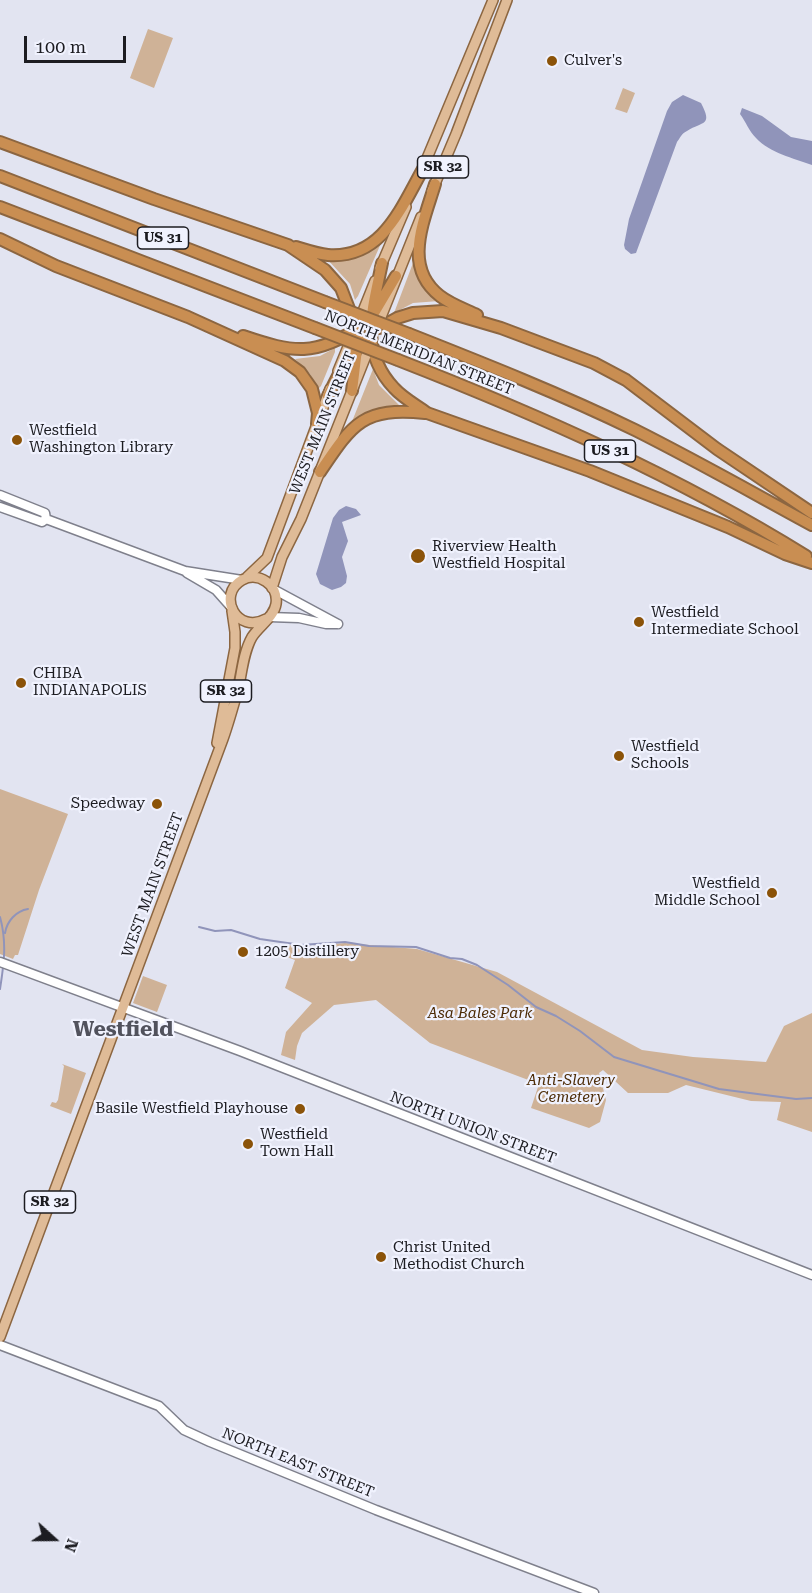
<!DOCTYPE html>
<style>
body{margin:0}
#map{position:relative;width:812px;height:1593px;overflow:hidden;background:#e2e4f1;font-family:"Roboto Serif",serif}
canvas{display:block}
.north{position:absolute;left:24px;top:1509px;width:60px;height:60px;-webkit-text-stroke:4px #f0f2fe;paint-order:stroke;rotate:111deg;font-size:16px;font-weight:700;line-height:24px;text-align:center;color:#1c1c21}
.north::after{content:'';display:block;margin:auto;width:21px;height:27px;background:#1c1c21;clip-path:polygon(50% 0,100% 100%,50% 72%,0 100%)}
.scale{position:absolute;left:24px;top:36px;width:102px;height:27px;box-sizing:border-box;border:3px solid #1c1c21;border-top:0;padding-left:8px;font-size:18px;line-height:21px;white-space:nowrap;color:#1c1c21;-webkit-text-stroke:4px #f0f2fe;paint-order:stroke}
</style>
<div id="map">
<canvas width="812" height="1593"></canvas>
<div class="north">N</div>
<div class="scale">100 m</div>
</div>
<script>
const ctx = document.querySelector('canvas').getContext('2d');
ctx.lineJoin = 'round';
function paint(path, color) { ctx.fillStyle = color; ctx.fill(path, 'evenodd'); }
function trace(path, color, width, dash) { ctx.strokeStyle = color; ctx.lineWidth = width; ctx.lineCap = dash ? 'butt' : 'round'; ctx.setLineDash(dash || []); ctx.stroke(path); }
function drawText(font, color, halo, rows, align = 'center') {
  ctx.font = font + ' "Roboto Serif",serif'; ctx.lineWidth = 4.5; ctx.setLineDash([]); ctx.textBaseline = 'middle'; ctx.strokeStyle = halo; ctx.fillStyle = color; for (const [text, x, y, turn = 0] of rows) {
    ctx.save(); ctx.translate(x, y); ctx.rotate((+turn || 0) * Math.PI / 180); ctx.textAlign = isNaN(turn) ? turn : align; if (halo) ctx.strokeText(text, 0, 0); ctx.fillText(text, 0, 0); ctx.restore();
  }
}
paint(new Path2D(`
 M148 29 173 38 154 88 130 78Z
 M623 88 635 93 627 113 615 109Z
 M382 241 358 296 355 300 350 284 327 259Z
 M415 261 439 301 413 303 394 313 413 263Z
 M335 348V352L321 386 318 389 310 374 295 359 320 356Z
 M373 369 379 385 400 406C382 407 365 411 351 424Z
 M0 789 68 814 39 890 18 955H15L13 959 0 954Z
 M345 943 417 949 497 972 642 1050 693 1057 766 1062 784 1026 812 1013V1132L777 1120 781 1102 751 1101 686 1085 668 1093H628L603 1070 599 1073 606 1100 600 1122 589 1128 531 1108 539 1084 430 1043 376 1000 334 1005 302 1033 297 1046 295 1060 281 1055 286 1032 312 1003 285 988 295 960 276 953 280 945 312 946Z
 M143 976 167 985 157 1012 133 1003Z
 M62 1064 86 1073 71 1114 50 1106 52 1102 56 1103 58 1100 64 1066Z`), '#cfb297');
paint(new Path2D(`
 M683 95 701 103C713 126 703 121 687 131 682 133 680 138 677 142L636 253 631 254 625 249 624 245 629 219 667 111 672 102Z
 M742 108 762 116 791 137 812 141V165C793 158 770 153 756 138 749 131 746 122 740 114Z
 M346 506 356 509 361 515 342 522 348 541 342 557 347 576 346 583 341 587 332 590 320 584 316 574 333 518 339 510Z`), '#9094ba');
trace(new Path2D(`
 M0 917C7 942 4 964 0 989
 M199 927 215 931 231 930 260 939 301 945 345 942 369 946 416 947 450 958 462 959 477 965 508 985 536 1007 556 1016 580 1031 614 1057 719 1089 796 1099 812 1098
 M5 933C7 921 16 911 28 909`), '#9094ba', 2);
const secondary = new Path2D(`
 M0 495 45 513 46 519
 M0 507 42 522 46 519 185 571 242 580
 M187 573 216 590 232 608
 M273 589 338 624
 M269 617 299 618 326 624H338
 M0 962 240 1051 812 1275
 M0 1345 159 1406 184 1430 210 1442 376 1510 594 1593`);
const primary = new Path2D(`
 M420 175 493 0
 M432 191 456 134 507 0
 M380 268 406 207
 M359 321 375 281
 M377 327 421 217
 M338 371 352 337
 M247 577 267 558 330 389
 M272 588 282 557 301 519 371 343
 M217 743 235 648V632L232 611
 M0 1337 223 739C229 722 234 704 239 686 242 670 244 651 252 637 259 626 274 617 276 604 279 585 258 571 242 580 216 595 237 635 266 619`);
const highway = new Path2D(`
 M0 142 154 199 288 245 325 270 341 288 356 327 358 341 352 391
 M0 176 325 302
 M435 184C424 221 402 267 440 296 450 304 464 309 477 315
 M0 207 315 328
 M0 239 56 266 188 317 285 361 300 372 312 389 318 413 317 424
 M296 247C306 250 317 254 328 255 382 259 401 208 423 169
 M382 263C373 308 358 350 394 388 403 398 416 405 427 413L590 471 728 527 785 554 812 563
 M374 313 396 276
 M379 328 397 318 413 313 443 311 501 328 594 363 626 380 717 449 812 513
 M409 334C485 364 561 394 635 430 695 460 753 493 812 525
 M243 336C293 353 316 357 361 326
 M398 360C539 415 677 476 806 556
 M328 396 339 374 365 340
 M320 472C353 423 363 407 425 413`);
trace(secondary, '#7f808c', 11);
trace(primary, '#8c6641', 12);
trace(highway, '#8c6641', 14);
trace(secondary, '#fff', 8);
trace(primary, '#dfbb97', 9);
trace(highway, '#c98e52', 10);
const highwayBridge = new Path2D(`
 M325 302 409 334
 M315 328 398 360`);
trace(highwayBridge, '#8c6641', 14, []);
trace(highwayBridge, '#c98e52', 10);
for (const [x, y, r, color] of [
 [552,61,6,"#8b5309"],
 [17,440,6,"#8b5309"],
 [418,556,8,"#8b5309"],
 [639,622,6,"#8b5309"],
 [21,683,6,"#8b5309"],
 [619,756,6,"#8b5309"],
 [157,804,6,"#8b5309"],
 [772,893,6,"#8b5309"],
 [243,952,6,"#8b5309"],
 [300,1109,6,"#8b5309"],
 [248,1144,6,"#8b5309"],
 [381,1257,6,"#8b5309"]
]) { const dot = new Path2D(); dot.arc(x, y, r, 0, 2 * Math.PI); ctx.fillStyle = color; ctx.fill(dot); trace(dot, '#f0f2fe', 2); }
for (const [x, y, w] of [
 [443,167,51],
 [163,238,51],
 [610,451,51],
 [226,691,51],
 [50,1202,51]
]) { const box = new Path2D(); box.roundRect(x - w / 2, y - 11, w, 22, 4.5); ctx.fillStyle = '#f0f2fe'; ctx.fill(box); trace(box, '#1c1c21', 1.5); }
drawText('bold 14px', '#1c1c21', null, [
 ["SR 32",443,167],
 ["US 31",163,238],
 ["US 31",610,451],
 ["SR 32",226,691],
 ["SR 32",50,1202]
]);
drawText('15px', '#1c1c21', '#f0f2fe', [
 ["Culver's",564,61],
 ["Westfield",29,431],
 ["Washington Library",29,448],
 ["Riverview Health",432,547],
 ["Westfield Hospital",432,564],
 ["Westfield",651,613],
 ["Intermediate School",651,630],
 ["CHIBA",33,674],
 ["INDIANAPOLIS",33,691],
 ["Westfield",631,747],
 ["Schools",631,764],
 ["Speedway",145,804,"right"],
 ["Westfield",760,884,"right"],
 ["Middle School",760,901,"right"],
 ["1205 Distillery",255,952],
 ["Basile Westfield Playhouse",288,1109,"right"],
 ["Westfield",260,1135],
 ["Town Hall",260,1152],
 ["Christ United",393,1248],
 ["Methodist Church",393,1265]
], 'left');
drawText('15px', '#1c1c21', '#f0f2fe', [
 ["NORTH MERIDIAN STREET",419,353,22],
 ["WEST MAIN STREET",323,423,-68],
 ["WEST MAIN STREET",153,885,-70],
 ["NORTH UNION STREET",473,1128,21],
 ["NORTH EAST STREET",298,1463,22]
]);
drawText('italic 15px', '#4d2c07', '#f0f2fe', [
 ["Asa Bales Park",480,1014],
 ["Anti-Slavery",571,1081],
 ["Cemetery",571,1098]
]);
drawText('bold 21px', '#51525d', '#f0f2fe', [
 ["Westfield",123,1030]
]);
</script>
